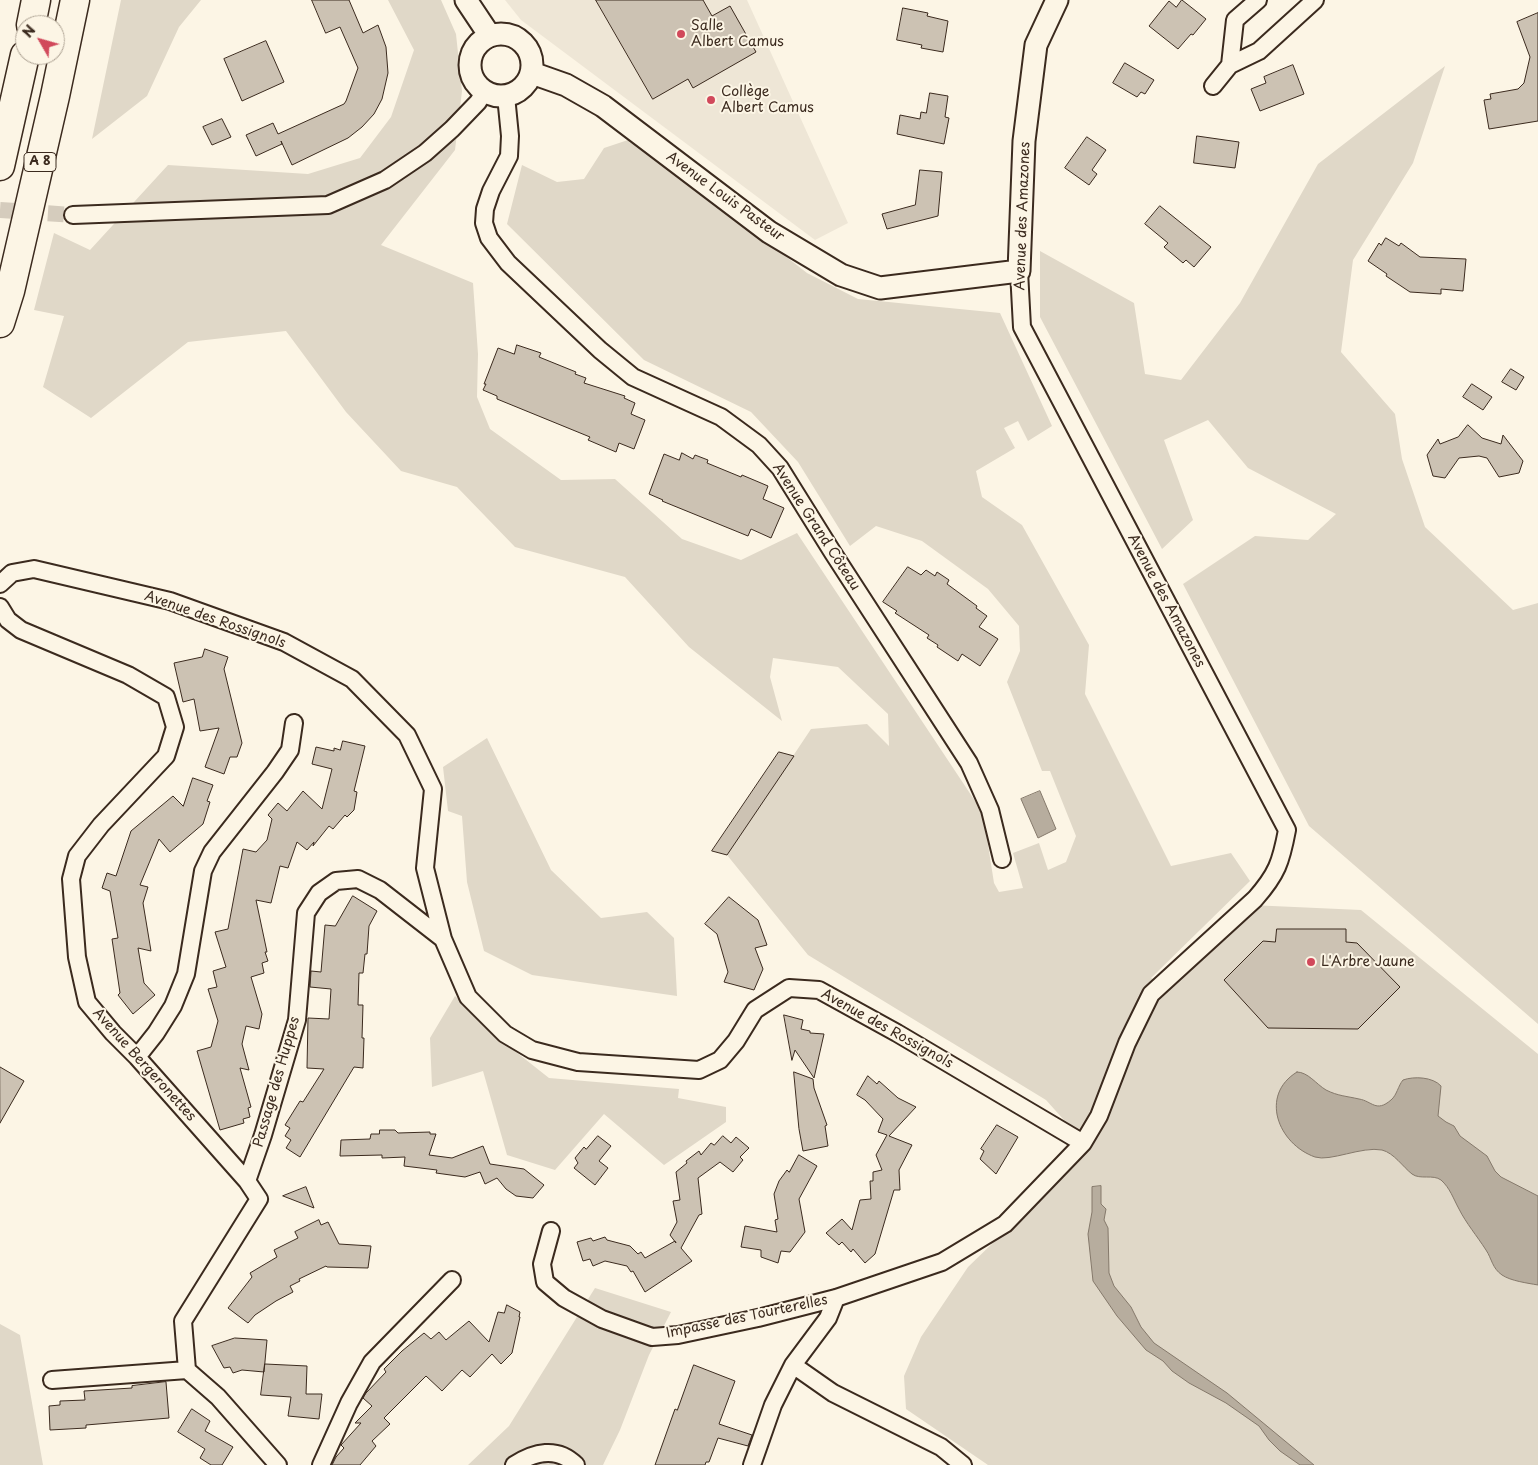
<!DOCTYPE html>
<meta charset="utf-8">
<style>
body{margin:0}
#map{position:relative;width:1538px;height:1465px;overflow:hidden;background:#fcf5e5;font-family:"Playpen Sans",sans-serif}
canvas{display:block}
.north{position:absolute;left:15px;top:15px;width:50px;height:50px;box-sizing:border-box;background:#fcf5e5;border:1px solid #afa495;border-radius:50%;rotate:308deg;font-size:14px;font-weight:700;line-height:20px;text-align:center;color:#3b2a1e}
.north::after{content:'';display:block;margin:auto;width:18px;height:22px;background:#d1495b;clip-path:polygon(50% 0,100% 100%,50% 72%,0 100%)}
</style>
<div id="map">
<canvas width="1538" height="1465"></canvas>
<div class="north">N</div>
</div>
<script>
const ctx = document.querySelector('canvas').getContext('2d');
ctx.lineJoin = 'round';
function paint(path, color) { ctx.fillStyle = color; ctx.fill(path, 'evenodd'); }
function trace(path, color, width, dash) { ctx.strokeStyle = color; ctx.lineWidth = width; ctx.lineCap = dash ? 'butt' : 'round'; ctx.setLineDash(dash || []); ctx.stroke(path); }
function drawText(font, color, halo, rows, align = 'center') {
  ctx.font = font + ' "Playpen Sans",sans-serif'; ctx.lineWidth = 4; ctx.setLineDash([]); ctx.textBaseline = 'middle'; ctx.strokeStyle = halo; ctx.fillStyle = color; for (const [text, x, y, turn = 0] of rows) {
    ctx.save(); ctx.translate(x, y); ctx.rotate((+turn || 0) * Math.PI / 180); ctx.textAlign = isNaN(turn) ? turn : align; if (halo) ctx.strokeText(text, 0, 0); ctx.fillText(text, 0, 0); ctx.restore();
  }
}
paint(new Path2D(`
 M505 0H747L848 223 815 240 521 20Z`), '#eee6d6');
paint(new Path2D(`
 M121 0H201L179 27 147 96 92 139Z
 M388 0H441L456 34 462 91 455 150 381 245 473 283 478 354 477 397 490 429 561 480 615 479 682 539 741 560 797 533 983 813 994 883 999 892 1023 888 1013 853 1039 843 1048 870 1066 862 1076 836 1050 771H1042L1007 682 1020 651 1019 626 988 589 922 541 876 526 850 546 798 462 751 412 644 360 507 224 522 165 557 182 584 179 604 148 634 138 807 273 858 299 1000 313 1052 426 1028 441 1018 421 1004 428 1015 448 976 471 982 497 1022 525 1089 645 1085 694 1171 866 1231 853 1250 881 1151 978 1170 987 1250 905 1361 910 1538 1054V1465H988L906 1409 904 1376 921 1337 968 1267 1090 1149 1046 1100 808 955 727 855 811 729 867 724 889 746 888 714 838 667 773 658 770 677 782 721 689 647 625 577 515 547 457 487 401 471 346 412 286 331 188 342 91 418 43 387 64 316 34 310 54 233 90 250 168 165 308 174 360 158 391 117 414 50Z
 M1445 66 1413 163 1353 260 1341 352 1395 414 1402 459 1425 527 1513 610 1538 603V1024L1309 826 1183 584 1255 536 1308 540 1336 514 1248 468 1208 420 1164 440 1193 520 1162 549 1040 317V251L1134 303 1145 374 1181 380 1240 303 1318 164Z
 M487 738 551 870 601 918 647 912 674 938 677 996 532 975 484 951 467 882 462 816 448 811 443 767Z
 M455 996 511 1048 549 1078 679 1089 678 1098 726 1107V1122L664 1165 604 1114 555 1170 507 1155 483 1071 432 1087 430 1038Z
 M595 1288 671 1312 649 1355 620 1430 603 1465H468L509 1426Z
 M0 1324 20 1335 43 1465H0Z`), '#e0d8c8');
const water = new Path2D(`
 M1040 791 1056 829 1038 838 1021 799Z
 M1297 1072C1308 1072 1316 1084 1326 1090 1338 1096 1346 1096 1359 1099 1372 1101 1376 1113 1391 1100 1397 1095 1398 1086 1403 1080 1414 1076 1433 1077 1441 1086L1438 1116 1446 1122 1454 1126 1460 1136 1487 1156 1495 1171 1501 1177 1538 1196V1285C1527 1283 1511 1281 1502 1275 1492 1268 1492 1259 1486 1250 1477 1236 1466 1223 1459 1209 1453 1198 1450 1188 1441 1180 1433 1174 1420 1180 1412 1174 1403 1167 1394 1153 1382 1150 1362 1146 1330 1162 1315 1157 1278 1144 1259 1095 1297 1072Z
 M1101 1186V1204L1106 1209 1104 1220 1108 1228 1109 1273 1114 1286 1131 1307 1141 1327 1154 1343 1227 1393 1314 1465H1300L1280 1451 1269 1440 1259 1426 1226 1403 1189 1383 1172 1371 1163 1361 1146 1350 1117 1316 1093 1281 1088 1234 1092 1212V1187Z`);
paint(water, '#b7ad9e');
trace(water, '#85796b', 1);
const building = new Path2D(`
 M312 0H349L363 33 378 25 386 47 388 73 382 99 374 114 362 127 348 138 292 165 281 141 282 144 256 156 246 135 273 123 278 134 344 104 346 101 358 68 340 27 326 33Z
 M596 0H703L712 16 730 6 756 52 693 88 688 79 653 99Z
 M1182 0 1206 19 1193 35 1191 34 1178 49 1149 26 1169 1 1176 7Z
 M903 8 928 13 927 16 948 21 943 52 921 48 922 45 897 40Z
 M1538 13V121L1489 129 1484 100 1491 99 1490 94 1518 89 1524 83 1530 57 1517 22Z
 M266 41 284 82 242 101 224 59Z
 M1125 63 1154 80 1145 94 1141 92 1137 97 1113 83Z
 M1293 65 1304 94 1260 111 1251 89 1266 83 1264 77Z
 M930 93 948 96 945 117 949 118 944 144 897 134 900 115 920 119 921 112 926 113Z
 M222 119 231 137 212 145 203 127Z
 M1197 136 1239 142 1235 168 1194 163Z
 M1087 137 1106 150 1092 170 1097 174 1089 185 1065 168Z
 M920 170 942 172 938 216 887 229 882 214 915 205Z
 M1160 206 1211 247 1194 267 1186 260 1183 263 1164 247 1168 243 1145 224Z
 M1386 238 1399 246 1401 243 1420 257 1466 259 1463 291 1441 289V294L1410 292 1386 276 1387 274 1368 261 1379 243 1381 245Z
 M517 345 541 353 539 357 576 372 575 374 586 378 584 383 625 396 624 398 635 403 631 414 645 420 634 449 619 443 616 452 588 440 590 437 497 399V396L483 390 486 384H484L498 348 514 354Z
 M1511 369 1524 377 1516 390 1502 382Z
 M1472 384 1492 397 1483 410 1463 397Z
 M1468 425 1482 438 1501 444 1503 435 1523 461 1519 473 1499 477 1487 458 1479 456 1459 458 1445 478 1433 476 1427 455 1438 439 1440 444 1458 437Z
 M682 453 693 459 695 455 708 460 707 463 741 477 742 475 768 486 763 499 784 508 771 538 751 529 748 536 662 501 663 500 649 494 664 454 679 460Z
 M908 567 921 575 926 570 935 576 937 572 949 580 947 584 977 606 976 608 987 616 979 627 998 639 980 666 962 654 958 661 937 647 938 645 927 638 929 635 895 613 897 611 883 602Z
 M205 649 228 657 224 669 242 743 237 757H230L224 774 205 767 219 728 200 731 194 699 183 702 174 663 202 657Z
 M343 741 365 746 354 791 357 792 354 810 347 817 345 815 333 829 329 826 313 846 314 842 307 850 297 842 288 868 280 866 271 903 256 900 267 952H265L268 961 262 963 264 973 251 977 262 1014 259 1029 246 1026 242 1044 249 1070 240 1068 251 1107 248 1108 250 1117 243 1119 244 1123 220 1130 197 1051 211 1047 218 1021 208 989 217 987 213 971 226 967 215 932 228 929 243 849 256 852 267 840 272 819 268 815 278 803 287 811 303 791 322 809 332 769 312 764 316 747 334 751V748L340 750Z
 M779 752 794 756 727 855 712 851Z
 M193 778 213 785 207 801 210 802 203 824 170 852 159 839 140 885 148 887 143 903 151 951 138 948 144 983 155 995 133 1014 118 995 120 993 112 939 118 938 110 891 102 888 107 873 116 876 131 831 173 796 183 806Z
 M353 896 377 911 369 926 367 954H365L363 973H359L358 1005H363L362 1038H364L363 1068 354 1067 300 1157 286 1148 291 1140 285 1136 290 1128 285 1125 300 1101 303 1102 324 1069 307 1068 308 1018 329 1019 331 989 310 987 311 971 321 972 325 925 335 926Z
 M729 897 758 920 767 945 755 948 763 969 754 990 724 982 728 972 717 934 705 924Z
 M1277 929H1346V942L1357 943 1400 987 1358 1029 1268 1028 1224 980 1263 941 1275 942Z
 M784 1015 803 1020 801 1029 810 1031V1033L824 1034 814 1078 795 1050 792 1060Z
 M0 1067 24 1081 0 1123Z
 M794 1072 813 1079 814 1088 827 1125 825 1126 828 1146 803 1151 799 1129Z
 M868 1076 877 1084 879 1081 898 1098 916 1107 889 1136 912 1145 899 1170 900 1190H894L875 1254 865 1263 853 1249 851 1252 842 1242 839 1245 826 1233 842 1219 852 1230 860 1200 871 1199 870 1181H873V1172L882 1170 876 1155 887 1135 878 1132 883 1119 865 1100 857 1095Z
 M997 1125 1018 1137 996 1174 980 1159 984 1151 981 1149Z
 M380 1130H395L398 1133 430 1132V1134H436L429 1155 452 1158 483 1146 490 1164 524 1169 544 1185 533 1198 516 1196 506 1189 497 1178 485 1184 480 1172 465 1177 436 1173 437 1170 404 1166 405 1157 382 1158V1155L340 1156 341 1140 370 1139 371 1134H379Z
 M598 1136 611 1146 599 1161 608 1168 595 1185 574 1168 578 1163 575 1158 584 1147 586 1149Z
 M723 1136 731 1143 736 1137 749 1148 740 1157 743 1160 733 1172 720 1162 698 1178 702 1214 699 1215 681 1248 692 1261 645 1292 633 1271 631 1272 627 1266 605 1261 593 1266 590 1259 583 1261 577 1242 591 1238 593 1241 605 1237 607 1240 630 1246 638 1254 641 1252 645 1258 675 1241 676 1243 670 1235 677 1222 673 1201 680 1200 676 1172 687 1163 686 1161 699 1151 701 1155 711 1143 714 1145Z
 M799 1155 817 1166 799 1199 805 1232 790 1252 781 1251 778 1263 761 1257V1250L741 1247 745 1226 777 1232 775 1220 778 1219 774 1194 779 1181 787 1170 789 1172Z
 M306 1187 314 1208 283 1196Z
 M319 1220 321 1225 328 1222 339 1244 371 1246 368 1268 327 1267 326 1266 299 1279 300 1281 290 1286 293 1292 276 1301 255 1315 248 1323 228 1308 252 1277 250 1273 277 1257 274 1250 298 1238 295 1232Z
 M507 1305 520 1312 519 1317H520L512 1353 501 1364 492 1354 470 1377 462 1370 442 1391 426 1376 384 1418 390 1424 372 1441 376 1446 360 1465H332L336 1457 344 1448 341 1445 361 1423H355L372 1406 363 1398 366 1393 386 1372 384 1369 402 1351 424 1333 431 1339 439 1332 446 1340 469 1321 489 1342 498 1312 504 1313Z
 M235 1338 267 1340 264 1372 242 1370 233 1373 230 1367 224 1368 212 1346Z
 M265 1364 307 1366 306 1394H322L319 1419 288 1416 291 1397 261 1395Z
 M694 1365 735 1381 719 1424 752 1435 748 1446 718 1438 709 1462H706L705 1465H655L675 1409 677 1410Z
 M166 1382 169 1418 86 1425V1428L50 1430 49 1406 60 1405V1401L85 1400 84 1391 132 1388V1386Z
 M192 1409 210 1421 205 1431 233 1447 222 1465H211L200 1458 205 1449 178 1432Z`);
paint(building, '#ccc2b3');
trace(building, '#3b2a1e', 1);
trace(new Path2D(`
 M0 210 73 215`), '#d5ccbd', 16, [16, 8]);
const minor = new Path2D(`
 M1230 65 1259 51 1315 0
 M1213 86 1230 65 1235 20 1258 0
 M506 96 510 136 509 156 491 191 485 209 484 223 489 238 508 263 600 350 633 377 721 417 759 445 780 468 833 553 969 763 990 810 1002 859
 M73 215 328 205 385 180 425 153 452 129 478 102 484 92
 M0 584 12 573 34 569 170 601 284 642 352 679 407 735 433 789 425 868 443 939 468 997 505 1034 532 1050 578 1062 699 1070 720 1060 736 1041 755 1010 789 988 819 990 897 1033 1083 1143
 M0 607 8 620 21 630 128 675 166 697 175 727 166 756 101 825 77 856 71 879 77 957 87 1002 113 1033 137 1057 247 1181 259 1199 183 1321 187 1370 218 1397 278 1465
 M137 1057 156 1033 173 1006 186 974 203 871 212 852 275 772 290 750 294 723
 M247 1181 263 1135 297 1020 306 913 319 893 336 881 358 879 380 890 443 939
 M551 1231 542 1264 545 1282 564 1298 602 1319 652 1337 678 1335 758 1318 836 1298 942 1262 1005 1224 1083 1143 1099 1116 1127 1043 1151 994 1255 899C1277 874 1281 862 1287 830L1022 327 1019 271
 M793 1365 833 1393 941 1447 963 1465
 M52 1380 187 1370
 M321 1465 349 1403 372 1362 452 1280
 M514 1465C534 1452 557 1446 576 1465
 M752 1465 773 1405 793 1365 828 1318 836 1298`);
const tertiary = new Path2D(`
 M466 0 490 36
 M470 65a31 31 0 1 1 62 0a31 31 0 1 1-62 0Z
 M532 73 566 85 603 106 769 232 841 275 880 288 1019 271 1024 141 1036 45 1057 0`);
const motorway = new Path2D(`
 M31 25 36 0
 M0 166 25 55
 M0 323 10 291 55 96 75 0`);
trace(minor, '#3b2a1e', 20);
trace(tertiary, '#3b2a1e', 25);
trace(motorway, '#3b2a1e', 31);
trace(minor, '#fcf5e5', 16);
trace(tertiary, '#fcf5e5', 21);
trace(motorway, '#fcf5e5', 28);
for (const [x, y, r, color] of [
 [681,34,5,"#d1495b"],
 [711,100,5,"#d1495b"],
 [1311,962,5,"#d1495b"]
]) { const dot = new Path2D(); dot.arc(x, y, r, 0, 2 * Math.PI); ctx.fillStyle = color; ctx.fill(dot); trace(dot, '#fcf5e5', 2); }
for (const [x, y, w] of [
 [40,162,32]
]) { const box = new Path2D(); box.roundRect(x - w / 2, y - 9.5, w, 19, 4); ctx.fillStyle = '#fcf5e5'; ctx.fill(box); trace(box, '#3b2a1e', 1); }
drawText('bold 12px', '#3b2a1e', null, [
 ["A 8",40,162]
]);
drawText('14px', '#3b2a1e', '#fcf5e5', [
 ["Salle",691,26],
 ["Albert Camus",691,42],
 ["Collège",721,92],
 ["Albert Camus",721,108],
 ["L'Arbre Jaune",1321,962]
], 'left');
drawText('14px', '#3b2a1e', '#fcf5e5', [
 ["Avenue Louis Pasteur",725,197,36],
 ["Avenue des Amazones",1023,216,-88],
 ["Avenue Grand Côteau",816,527,57],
 ["Avenue des Amazones",1166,601,62],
 ["Avenue des Rossignols",215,620,19],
 ["Avenue des Rossignols",887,1029,29],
 ["Avenue Bergeronettes",144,1065,48],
 ["Passage des Huppes",277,1082,-74],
 ["Impasse des Tourterelles",747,1317,-12]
]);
</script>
